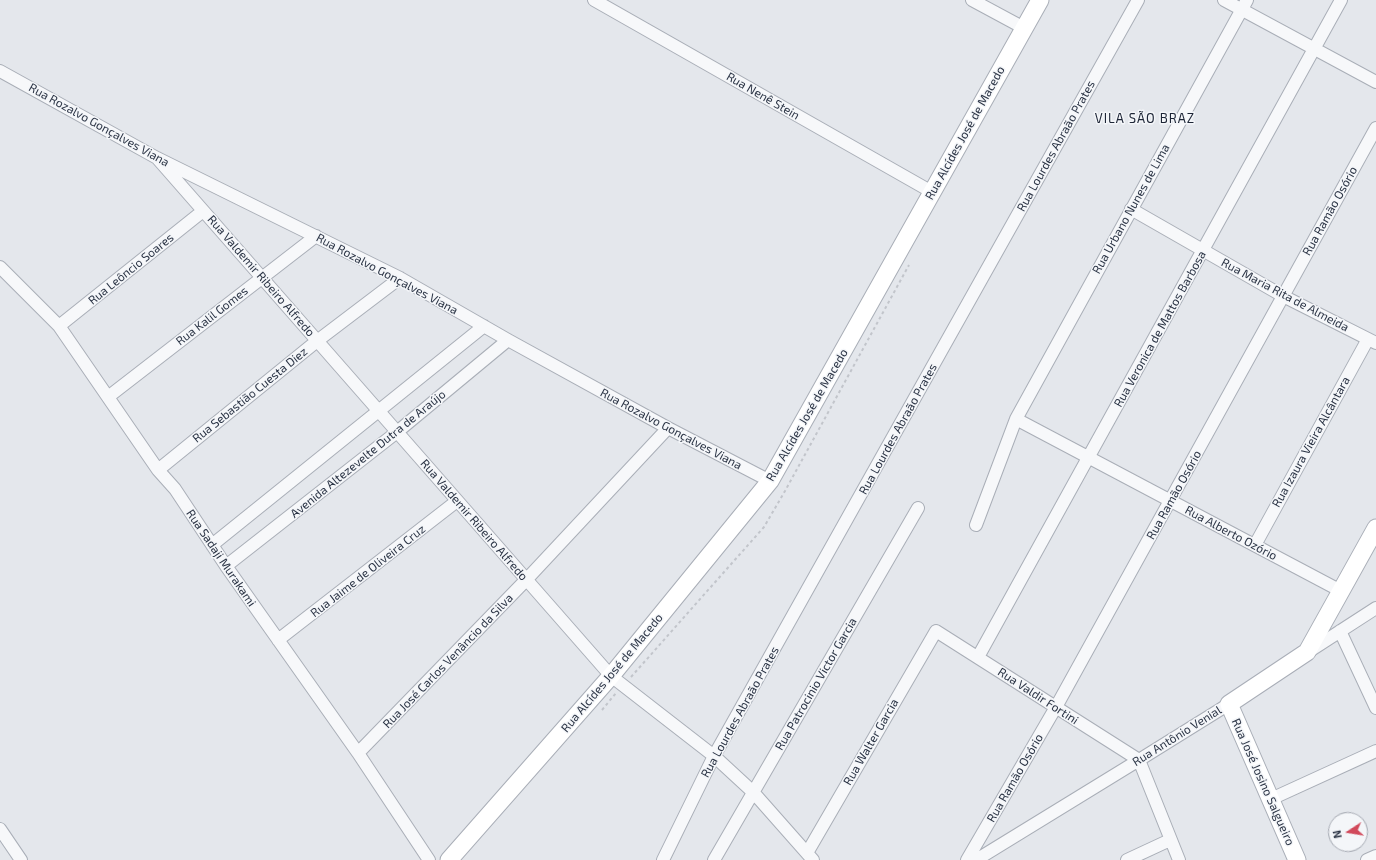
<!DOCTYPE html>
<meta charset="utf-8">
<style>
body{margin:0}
#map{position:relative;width:1376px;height:860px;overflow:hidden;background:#e4e7ec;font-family:"Exo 2",sans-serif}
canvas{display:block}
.north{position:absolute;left:1328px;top:812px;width:40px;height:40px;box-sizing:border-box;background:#f4f6f9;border:1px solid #a4a8b1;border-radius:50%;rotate:258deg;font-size:11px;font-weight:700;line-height:16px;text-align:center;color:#2b3445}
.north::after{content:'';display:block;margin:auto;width:14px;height:18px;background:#d1495b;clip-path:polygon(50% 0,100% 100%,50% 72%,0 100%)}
</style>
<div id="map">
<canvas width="1376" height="860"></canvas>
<div class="north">N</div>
</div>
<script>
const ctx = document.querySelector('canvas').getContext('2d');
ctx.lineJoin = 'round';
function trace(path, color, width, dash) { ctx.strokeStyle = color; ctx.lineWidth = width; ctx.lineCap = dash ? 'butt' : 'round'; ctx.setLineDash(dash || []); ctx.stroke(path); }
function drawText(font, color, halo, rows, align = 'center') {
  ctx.font = font + ' "Exo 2",sans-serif'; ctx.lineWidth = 3; ctx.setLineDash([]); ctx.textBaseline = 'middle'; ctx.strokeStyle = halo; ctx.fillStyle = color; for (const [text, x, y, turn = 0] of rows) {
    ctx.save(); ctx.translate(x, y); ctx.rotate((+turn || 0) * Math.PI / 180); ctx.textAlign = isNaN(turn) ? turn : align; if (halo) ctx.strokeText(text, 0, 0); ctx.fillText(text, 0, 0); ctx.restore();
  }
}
const street = new Path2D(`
 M594 0 932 192
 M972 0 1024 28
 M1224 0 1376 82
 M0 71 157 158 400 278 508 340 668 428 770 481
 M157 158 611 676 714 756 753 792 813 860
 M1131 209 1283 296 1376 343
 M0 267 59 326 158 470 175 489 226 566 358 753 429 860
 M59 326 203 211
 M108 397 316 236
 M1016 419 1341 591
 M158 470 317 341 400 278
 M976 525 1016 419 1247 0
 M212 545 484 326
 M1255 545 1368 339
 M226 566 397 432 508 340
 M1340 631 1376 708
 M278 640 457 501
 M1308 652 1376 608
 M978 657 1341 0
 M358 753 526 580 668 428
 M1271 799 1376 751
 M0 829 21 860
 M807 853 936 631 1139 760 1179 860
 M663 860 714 756 1138 0
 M714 860 918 508
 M967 860 1056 707 1376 128
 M976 860 1139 760 1229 704
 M1127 860 1170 840
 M1367 860 1376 856`);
const secondary = new Path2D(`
 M449 860 611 676 770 481 1040 0
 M1297 860 1229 704 1307 652 1376 528`);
trace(street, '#a9aeb7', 14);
trace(secondary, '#a9aeb7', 19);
trace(new Path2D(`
 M631 677 764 527 785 491 909 265
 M602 710 616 693`), '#c2c5cb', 2, [3, 3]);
trace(street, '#f7f8fa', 12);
trace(secondary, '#fff', 17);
drawText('12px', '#2b3445', '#f4f6f9', [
 ["Rua Nenê Stein",763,96,30],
 ["Rua Rozalvo Gonçalves Viana",99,125,29],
 ["Rua Alcídes José de Macedo",965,133,-61],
 ["Rua Lourdes Abraão Prates",1056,146,-61],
 ["Rua Urbano Nunes de Lima",1131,209,-61],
 ["Rua Ramão Osório",1330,211,-61],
 ["Rua Leôncio Soares",131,269,-39],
 ["Rua Rozalvo Gonçalves Viana",387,274,28],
 ["Rua Valdemir Ribeiro Alfredo",261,276,49],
 ["Rua Maria Rita de Almeida",1285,295,28],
 ["Rua Kalil Gomes",212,316,-38],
 ["Rua Veronica de Mattos Barbosa",1160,329,-61],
 ["Rua Sebastião Cuesta Diez",250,395,-39],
 ["Rua Alcídes José de Macedo",807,415,-60],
 ["Rua Rozalvo Gonçalves Viana",671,429,28],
 ["Rua Lourdes Abraão Prates",898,429,-61],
 ["Rua Izaura Vieira Alcântara",1311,442,-61],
 ["Avenida Altezevelte Dutra de Araújo",368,454,-39],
 ["Rua Ramão Osório",1174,495,-61],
 ["Rua Valdemir Ribeiro Alfredo",474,520,49],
 ["Rua Alberto Ozório",1231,533,28],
 ["Rua Sadaji Murakami",221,558,56],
 ["Rua Jaime de Oliveira Cruz",368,571,-38],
 ["Rua José Carlos Venâncio da Silva",448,661,-46],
 ["Rua Alcídes José de Macedo",612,673,-50],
 ["Rua Patrocinio Victor Garcia",816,684,-60],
 ["Rua Valdir Fortini",1038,696,33],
 ["Rua Lourdes Abraão Prates",740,712,-61],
 ["Rua Antônio Venial",1177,736,-32],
 ["Rua Walter Garcia",871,742,-60],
 ["Rua Ramão Osório",1015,778,-60],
 ["Rua José Josino Salgueiro",1263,782,66]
]);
ctx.letterSpacing = '1px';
drawText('13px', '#1d2536', '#f4f6f9', [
 ["VILA SÃO BRAZ",1145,119]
]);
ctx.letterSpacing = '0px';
</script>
